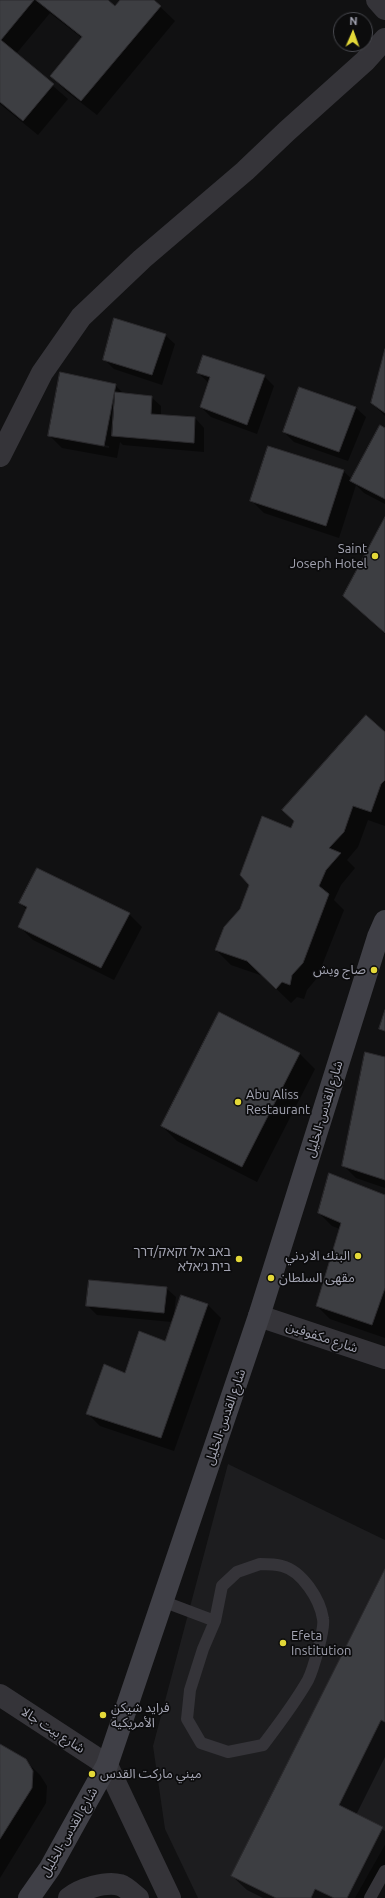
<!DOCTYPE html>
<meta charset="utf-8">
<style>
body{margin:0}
#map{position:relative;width:385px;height:1898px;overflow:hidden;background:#111112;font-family:Ubuntu,sans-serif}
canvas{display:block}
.north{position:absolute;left:333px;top:12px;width:40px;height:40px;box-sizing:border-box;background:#0c0c0d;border:1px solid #48494f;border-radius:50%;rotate:2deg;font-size:11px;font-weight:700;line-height:16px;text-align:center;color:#a3a4b2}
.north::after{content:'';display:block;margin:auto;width:14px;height:18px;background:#e3d838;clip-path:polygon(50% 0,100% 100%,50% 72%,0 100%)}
</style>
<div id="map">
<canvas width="385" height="1898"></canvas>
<div class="north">N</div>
</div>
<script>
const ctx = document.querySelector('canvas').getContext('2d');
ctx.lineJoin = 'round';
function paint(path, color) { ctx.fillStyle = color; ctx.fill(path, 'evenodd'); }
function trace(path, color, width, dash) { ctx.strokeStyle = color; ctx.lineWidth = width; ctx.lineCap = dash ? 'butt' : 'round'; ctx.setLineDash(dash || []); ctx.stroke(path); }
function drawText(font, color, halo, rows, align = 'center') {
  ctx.font = font + ' Ubuntu,"Noto Sans Arabic","Noto Sans Hebrew",sans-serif'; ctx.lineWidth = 3.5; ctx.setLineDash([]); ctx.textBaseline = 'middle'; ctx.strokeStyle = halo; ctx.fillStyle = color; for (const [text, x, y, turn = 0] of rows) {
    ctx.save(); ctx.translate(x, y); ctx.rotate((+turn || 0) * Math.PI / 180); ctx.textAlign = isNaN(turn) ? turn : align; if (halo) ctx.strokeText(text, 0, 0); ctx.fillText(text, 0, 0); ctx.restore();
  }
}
paint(new Path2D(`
 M228 1464 385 1540V1845L355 1898H198L165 1829 153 1746Z`), '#1d1d1f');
paint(new Path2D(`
 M0 0H107L115 7 121 0H153L175 21 97 115 66 91 51 76 82 38 50 13 16 54 68 99 38 135 0 104Z
 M165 335 175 344 162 385 114 369 104 359Z
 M385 352V416L372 403Z
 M198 373 264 376 274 386 257 434 211 417 201 407 209 383Z
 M115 385 124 394 151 397 161 406V415L195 418 204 428V452L123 445 120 442 117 458 62 448 49 435ZM62 437 109 446V448L62 439Z
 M299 388 356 408 366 417 348 461 294 442 284 432Z
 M385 429V504L364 493 356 485 339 538 264 513 252 501 343 471 352 479Z
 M385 519V634L344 596Z
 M385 733V826L368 820 358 847 347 860 355 868 341 885 334 900 344 910 317 978 307 990 304 999 297 997 291 1003 263 976 231 965 216 950 292 829Z
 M20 903 129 914 142 927 114 980 33 940 20 927 27 910Z
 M220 1014 300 1054 315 1069 257 1182 177 1141 162 1126Z
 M385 1058V1188L356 1178 343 1165Z
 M385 1196V1338L330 1319 317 1306 340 1229 332 1226 319 1213Z
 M166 1288 176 1297 174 1314 181 1296 208 1305 221 1318 174 1451 100 1426 87 1413 126 1374 165 1342 172 1322 97 1315 87 1305Z
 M385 1571V1757L356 1815 385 1831V1866L369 1898H263L247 1890 232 1876Z
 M0 1746 25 1760 40 1775 47 1786 46 1803 0 1878Z`), '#0007');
const building = new Path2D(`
 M0 0H34L1 40 54 84 23 121 0 102Z
 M36 0H108L115 6 120 0H154L161 6 81 101 50 76 82 37Z
 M114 318 166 334 152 375 103 360Z
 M385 349V413L371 403Z
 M203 355 265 375 247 425 200 407 210 377 197 373Z
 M60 372 116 384 104 446 48 436Z
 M299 387 356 407 339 452 283 432Z
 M115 392 152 396 151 414 195 417 194 443 112 436Z
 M380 425 385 428V499L350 481Z
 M268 446 344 470 326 526 250 501Z
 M385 517V633L343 596Z
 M366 715 385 732V780L381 784 371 812 353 806 344 832 329 848 341 853 326 870 319 886 329 894 303 963 292 975 290 985 282 982 276 989 247 961 215 950 224 927 240 909 249 885 240 875 262 816 291 828 294 821 282 810Z
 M37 868 130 913 101 968 18 927 27 907 19 903Z
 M385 1010V1031L379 1029Z
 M219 1012 300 1053 242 1167 161 1126Z
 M365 1052 385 1057V1180L342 1166Z
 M329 1173 385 1195V1288L372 1325 316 1306 341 1223 318 1213Z
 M89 1280 167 1287 164 1313 86 1306Z
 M181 1295 208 1304 161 1438 86 1414 104 1364 125 1373 139 1331 165 1341Z
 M385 1569V1722L381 1720 339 1805 383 1827 347 1898H334L315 1889 311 1898H276L231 1876Z
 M0 1744 26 1759 33 1771 32 1788 0 1839Z`);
paint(building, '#3d3e42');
trace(building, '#2c2b2e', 1);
trace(new Path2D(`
 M260 1564C267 1564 275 1564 282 1566 302 1571 320 1599 323 1619 325 1629 313 1670 308 1680 295 1703 279 1724 263 1745L228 1752 201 1743 187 1719 190 1690 203 1649 215 1621 222 1586 237 1572Z
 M162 1601 215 1621
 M370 1898 385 1871`), '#353439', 12);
trace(new Path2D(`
 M377 0 385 9
 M0 456 42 373 81 317 142 259 245 171 287 131 365 61 385 39
 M259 1316 385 1358
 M69 1898C80 1889 106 1881 120 1885 126 1887 133 1894 138 1898`), '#353439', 22);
trace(new Path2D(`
 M0 1695 107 1765 170 1898`), '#353439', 22);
trace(new Path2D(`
 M29 1898 50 1868 107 1765 259 1316 378 937 385 921`), '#404047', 22);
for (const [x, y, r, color] of [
 [375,556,4,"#e3d838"],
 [374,970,4,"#e3d838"],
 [238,1102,4,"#e3d838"],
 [358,1256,4,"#e3d838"],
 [239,1259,4,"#e3d838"],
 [271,1278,4,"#e3d838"],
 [283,1643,4,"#e3d838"],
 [103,1715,4,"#e3d838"],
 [92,1774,4,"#e3d838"]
]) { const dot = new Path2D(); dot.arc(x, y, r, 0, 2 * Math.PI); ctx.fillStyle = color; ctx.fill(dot); trace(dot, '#0c0c0d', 1.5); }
drawText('13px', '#a3a4b2', '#0c0c0d', [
 ["Saint",367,549,"right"],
 ["Joseph Hotel",367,564,"right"],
 ["صاج ويش",366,970,"right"],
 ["Abu Aliss",246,1095],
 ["Restaurant",246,1110],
 ["באב אל זקאק/דרך",231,1252,"right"],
 ["בית ג׳אלא",231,1267,"right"],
 ["البنك الاردني",350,1256,"right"],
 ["مقهى السلطان",279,1278],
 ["Efeta",291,1636],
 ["Institution",291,1651],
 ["فرايد شيكن",111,1708],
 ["الأمريكية",111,1723],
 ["ميني ماركت القدس",100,1774]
], 'left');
drawText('13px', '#a3a4b2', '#0c0c0d', [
 ["شارع القدس-الخليل",324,1109,-73],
 ["شارع مكفوفين",322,1337,18],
 ["شارع القدس-الخليل",225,1417,-71],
 ["شارع بيت جالا",53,1730,33],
 ["شارع القدس-الخليل",69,1832,-60]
]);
</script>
